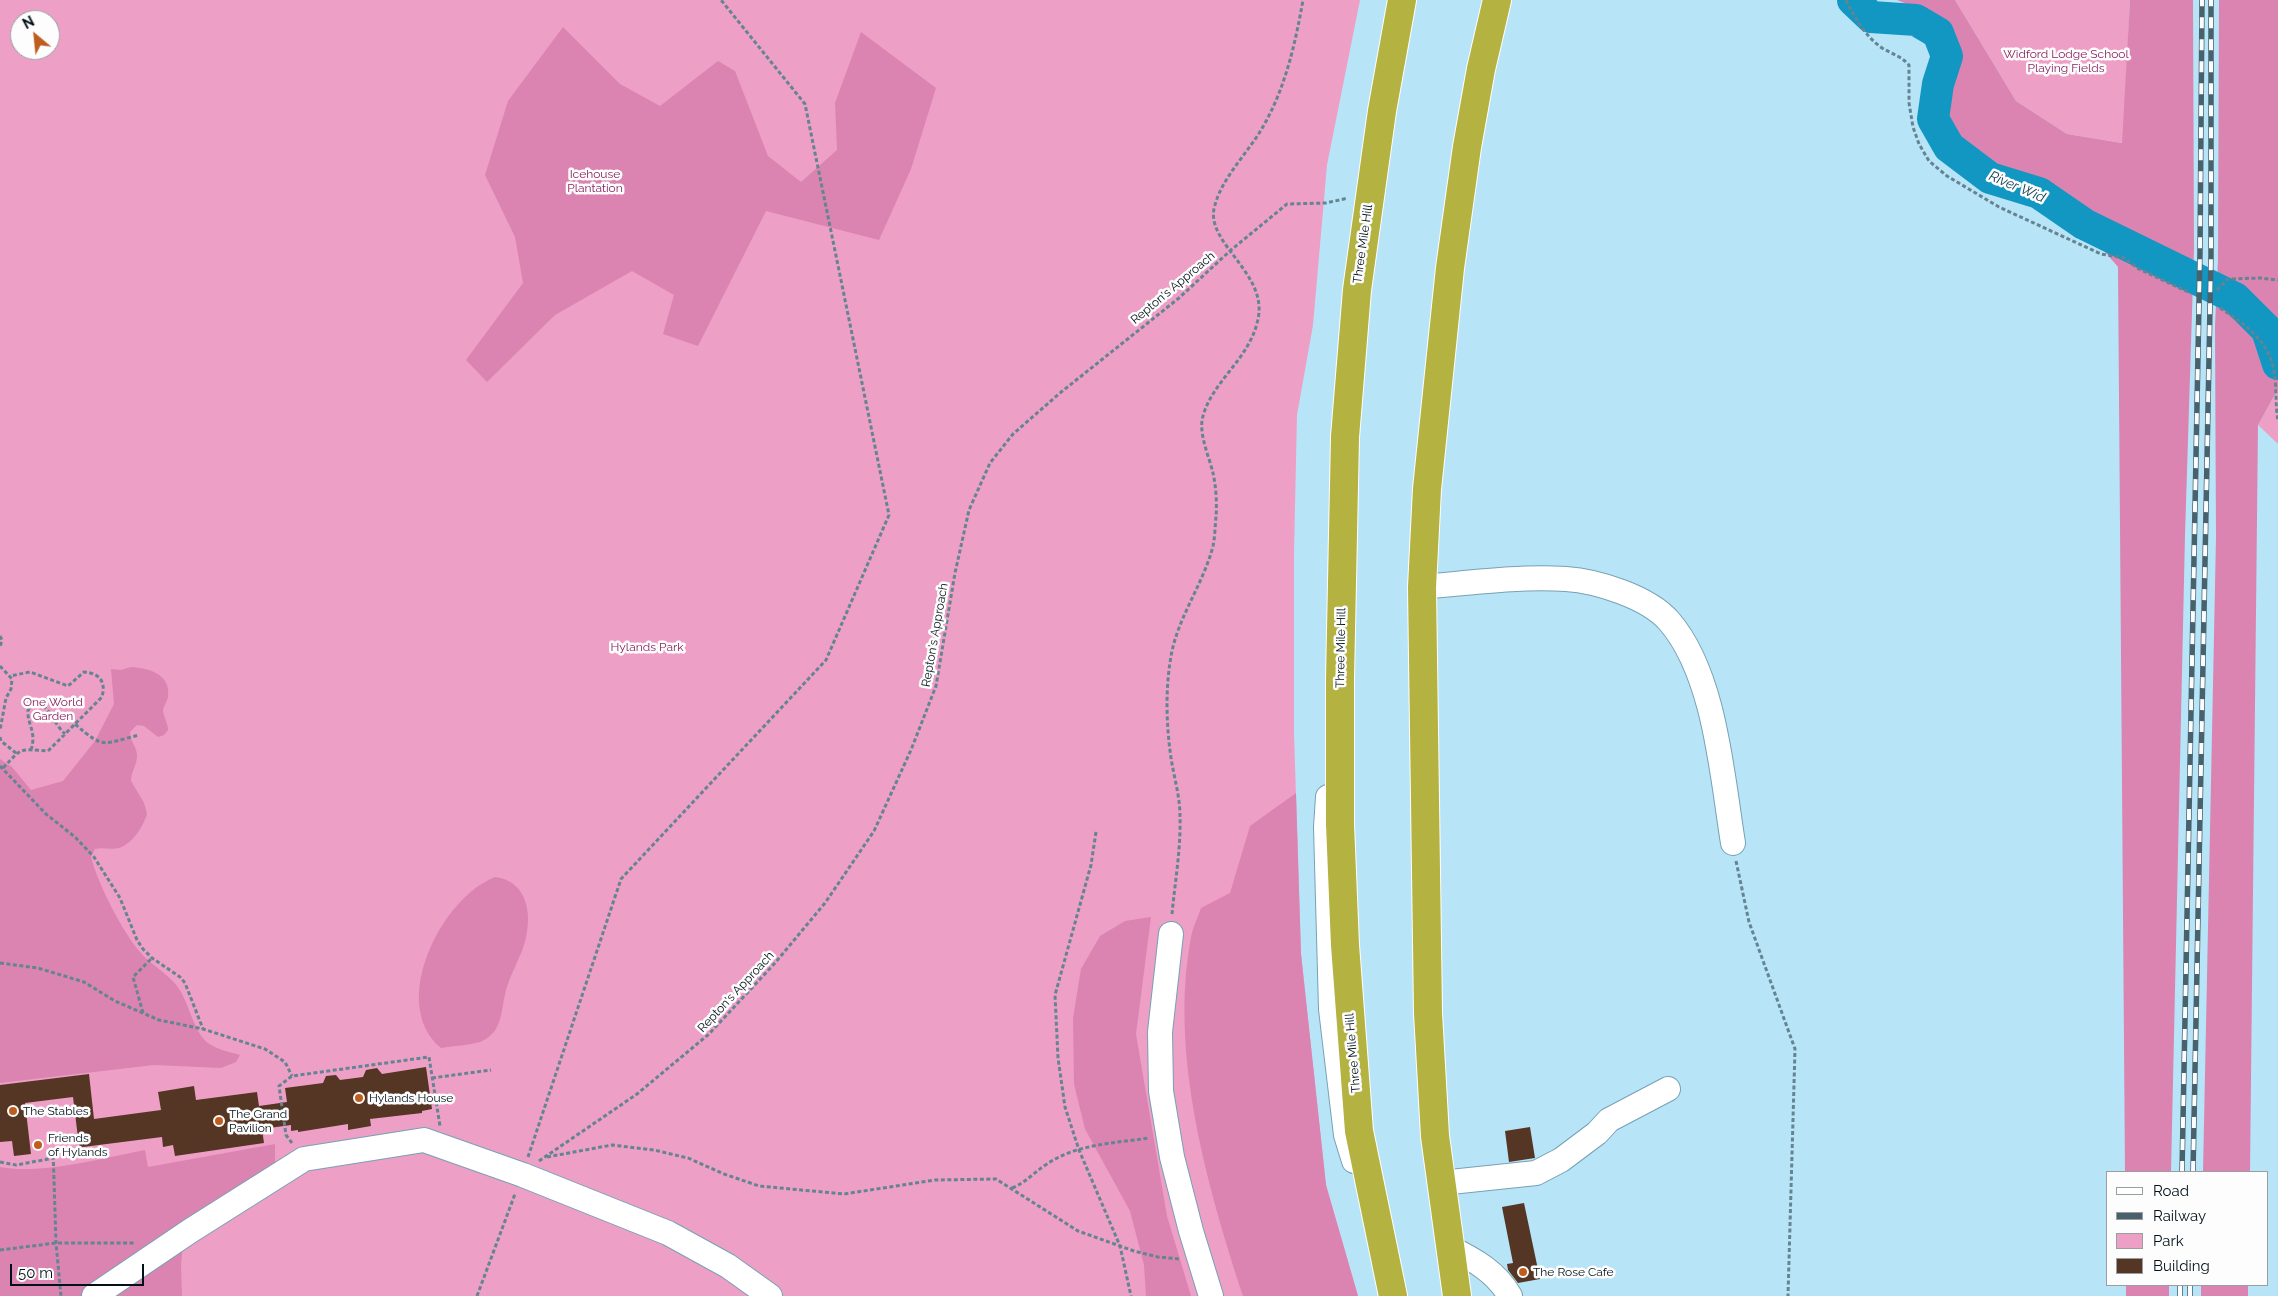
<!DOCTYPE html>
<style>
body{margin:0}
#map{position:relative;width:2278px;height:1296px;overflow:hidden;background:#b8e4f8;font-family:Raleway,sans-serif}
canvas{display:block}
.legend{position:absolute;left:2106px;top:1171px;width:162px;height:115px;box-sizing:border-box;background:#fdfdfd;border:1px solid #999fa1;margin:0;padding:6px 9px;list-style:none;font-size:15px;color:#021118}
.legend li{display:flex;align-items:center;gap:10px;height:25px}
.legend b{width:25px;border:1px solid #999fa1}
.north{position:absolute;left:10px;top:10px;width:50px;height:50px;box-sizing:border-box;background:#fdfdfd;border:1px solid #999fa1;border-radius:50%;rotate:332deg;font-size:14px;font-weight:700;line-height:20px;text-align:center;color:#021118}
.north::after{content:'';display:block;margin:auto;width:18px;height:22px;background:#bf5d1f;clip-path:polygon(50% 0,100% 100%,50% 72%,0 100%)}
.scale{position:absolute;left:10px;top:1264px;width:134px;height:22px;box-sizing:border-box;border:2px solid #021118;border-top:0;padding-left:6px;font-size:15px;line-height:18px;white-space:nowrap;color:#021118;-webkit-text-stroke:4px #fdfdfd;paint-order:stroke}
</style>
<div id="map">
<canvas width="2278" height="1296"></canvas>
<ul class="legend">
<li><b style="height:6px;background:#fff"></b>Road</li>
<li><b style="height:6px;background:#47616d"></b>Railway</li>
<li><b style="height:14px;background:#ee9fc6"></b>Park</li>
<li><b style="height:14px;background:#553524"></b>Building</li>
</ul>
<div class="north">N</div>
<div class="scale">50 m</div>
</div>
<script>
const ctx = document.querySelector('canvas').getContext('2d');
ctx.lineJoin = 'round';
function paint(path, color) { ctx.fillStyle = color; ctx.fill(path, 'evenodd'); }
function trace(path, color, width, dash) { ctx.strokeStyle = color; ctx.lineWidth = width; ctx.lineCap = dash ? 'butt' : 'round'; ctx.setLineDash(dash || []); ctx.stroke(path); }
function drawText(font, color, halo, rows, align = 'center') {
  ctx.font = font + ' Raleway,sans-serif'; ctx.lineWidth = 5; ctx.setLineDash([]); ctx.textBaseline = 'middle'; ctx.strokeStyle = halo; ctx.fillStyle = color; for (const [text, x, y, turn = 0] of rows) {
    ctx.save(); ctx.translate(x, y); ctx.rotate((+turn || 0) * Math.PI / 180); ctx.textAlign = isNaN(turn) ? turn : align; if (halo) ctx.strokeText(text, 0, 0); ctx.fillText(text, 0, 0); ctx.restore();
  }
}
paint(new Path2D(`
 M0 0H1360L1327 165 1313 325 1297 415 1294 553V733L1301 954 1326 1185 1358 1296H0ZM20 20H50V50H20Z
 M1955 0H2130L2123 143 2067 134 2016 101Z
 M2278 389V444L2258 425Z`), '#ee9fc6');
paint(new Path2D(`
 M1897 0H1955L2016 101 2067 134 2122 143 2130 0H2193L2194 249 2185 535 2171 1172H2125L2118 267 2051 189 1987 191 1929 144 1949 112 1953 44 1939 17Z
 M2219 0H2278V389L2258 425 2250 1172H2203L2216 537 2215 326 2218 259Z
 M563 27 620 84 660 106 718 61 735 71 768 156 801 182 837 150 835 103 861 32 936 88 911 169 879 240 766 211 698 346 663 334 674 295 632 271 555 315 487 382 466 360 523 283 515 237 485 175 508 101Z
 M131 667C149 668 171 674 168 697 167 702 163 707 163 711 164 718 168 723 168 730L164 735 158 737 144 726 137 725 130 732C130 742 137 746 137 756 137 765 131 772 131 781L144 803 147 814C143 827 132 844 119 848 111 850 102 847 95 849L91 857C98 884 122 931 140 952 151 965 167 973 177 986 189 1001 193 1032 208 1043 216 1049 229 1052 240 1055L236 1062 221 1068 154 1065 0 1083V759L12 767 31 790 63 781 95 741 114 704 111 669 121 670Z
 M1296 793 1301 954 1326 1185 1358 1296H1243C1207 1185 1169 1054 1191 937 1193 927 1198 917 1201 908L1230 893 1250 826Z
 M495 877C532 882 533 923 522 951 517 963 511 974 507 987 501 1005 504 1028 486 1039 478 1045 452 1046 441 1048 388 1004 441 898 495 877Z
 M1151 917 1136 1034 1167 1216 1191 1296H1146L1144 1265 1130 1211 1085 1129 1074 1084 1073 1018 1081 969 1100 936 1125 921Z
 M275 1144V1169L183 1244 181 1265 182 1296H0V1167C41 1175 103 1158 145 1150L148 1167Z
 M2126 1285H2169V1296H2126Z
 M2201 1285H2248V1296H2201Z`), '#db84b1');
trace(new Path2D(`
 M1853 0 1871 17 1916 20 1938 33 1947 56 1938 84 1933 119 1949 147 1990 178 2039 193 2084 224 2235 298 2267 330 2278 364`), '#1297c3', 32);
paint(new Path2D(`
 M426 1067 432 1109 422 1111V1113L370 1119 371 1126 348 1130V1124L298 1132V1130L291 1131V1125L262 1129 264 1143 175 1156 173 1145 163 1147 162 1137 83 1147 79 1146 73 1097 25 1103 31 1154 14 1156 12 1141 0 1142V1085L89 1074 94 1119 161 1110 158 1092 194 1086 196 1100 257 1092 259 1106 287 1102 285 1088 323 1083 326 1076 336 1075 340 1080 363 1077 366 1070 377 1068 382 1074Z
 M1530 1127 1535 1158 1509 1162 1505 1131Z
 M1524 1203 1540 1279 1518 1283 1508 1270 1507 1264 1513 1263 1502 1207Z`), '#553524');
const minor = new Path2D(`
 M1422 587C1470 583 1518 576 1566 579 1597 581 1648 597 1669 621 1715 674 1722 775 1733 843
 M1328 797 1326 827 1331 1009 1346 1135 1354 1161
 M1171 934 1160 1032 1161 1091 1172 1157 1191 1231 1211 1296
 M1441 1183 1536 1173 1561 1160 1597 1133 1609 1120 1668 1089
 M1450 1248C1475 1260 1496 1272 1510 1296
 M94 1296 190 1231 304 1159 424 1140 523 1175 668 1233 728 1266 770 1296`);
const highway = new Path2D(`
 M1393 1296 1359 1131 1345 945 1340 824V679L1345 437 1357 290 1382 111 1402 0
 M1457 1296 1435 1136 1428 1013 1422 587 1427 489 1450 268 1467 147 1481 69 1497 0`);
trace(minor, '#77a1b4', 26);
trace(highway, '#fff', 30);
trace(new Path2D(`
 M1846 0C1855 18 1865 36 1882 48 1892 54 1901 56 1909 65V103L1913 127 1919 144 1929 161 1947 176 1999 207 2101 254 2124 258 2139 269 2188 292
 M2217 290 2228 279 2260 278 2278 280
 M2220 308C2245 324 2269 341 2274 371 2277 387 2275 405 2278 421
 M0 636 2 640 0 647
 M0 666 12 679 11 689 6 698 0 730
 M75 724C105 750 102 744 139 735
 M0 737 1 741 16 753
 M31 750C37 731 27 725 28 710L34 705 41 704C51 711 55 725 65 734
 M0 766 46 814 75 837 94 857 120 898 137 940 143 949 152 958 180 977 185 983 203 1029
 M3 768C23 747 18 749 48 751L102 697C106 682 100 673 84 672L68 686 30 672 10 676
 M1096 832 1091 865 1055 995 1058 1058 1065 1107 1079 1150 1120 1246 1131 1296
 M1736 861 1749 922 1795 1049 1788 1296
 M1172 914C1175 882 1181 848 1180 816 1180 797 1174 777 1171 758 1166 723 1165 686 1172 651 1180 614 1204 582 1213 546 1215 537 1215 526 1216 517 1217 503 1216 486 1213 473 1209 456 1198 433 1203 416 1213 380 1250 359 1258 319 1268 274 1207 244 1214 209 1220 180 1246 155 1261 130 1285 90 1295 45 1303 0
 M0 963 38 968 84 982 115 1001 159 1020 203 1029 265 1049 285 1062 292 1076
 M143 1013 133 977 152 958
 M432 1078 491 1070
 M292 1143 286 1135 279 1086 292 1076 429 1057 440 1126
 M53 1149 56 1243 61 1296
 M528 1157 621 879 826 660 889 515 805 104 721 0
 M547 1157 612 1145 654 1150 688 1158 724 1174 759 1186 844 1194 935 1180 996 1179 1078 1231 1134 1251 1158 1257 1180 1259
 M539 1161 637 1094 709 1034 775 963 825 903 874 831 911 750 936 686 955 573 969 510 990 463 1013 434 1060 393 1179 298 1231 250 1287 204 1326 203 1348 198
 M0 1162 16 1165 54 1158
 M1012 1188C1027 1182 1034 1172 1047 1164 1076 1144 1116 1143 1149 1138
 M0 1250 56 1243H134
 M477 1296 515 1194`), '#658492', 3, [4, 2.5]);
trace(minor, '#fff', 24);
trace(highway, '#b4b240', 28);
const rail = new Path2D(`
 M2182 1172 2200 252 2202 0
 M2193 1172 2211 256V0
 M2180 1296V1285
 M2190 1296V1285`);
trace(rail, '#47616d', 5.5);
trace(rail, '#fdfdfd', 4, [11]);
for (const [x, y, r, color] of [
 [359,1098,5,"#bf5d1f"],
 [13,1111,5,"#bf5d1f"],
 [219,1121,5,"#bf5d1f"],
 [38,1145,5,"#bf5d1f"],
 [1523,1272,5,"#bf5d1f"]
]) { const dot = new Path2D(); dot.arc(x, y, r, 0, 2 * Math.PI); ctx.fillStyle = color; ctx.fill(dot); trace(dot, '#fdfdfd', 2); }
drawText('12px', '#892360', '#fdfdfd', [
 ["Widford Lodge School",2066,54],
 ["Playing Fields",2066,68],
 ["Icehouse",595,174],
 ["Plantation",595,188],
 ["Hylands Park",647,647],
 ["One World",53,702],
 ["Garden",53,716]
]);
drawText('12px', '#021118', '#fdfdfd', [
 ["Three Mile Hill",1363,244,-82],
 ["Repton's Approach",1173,288,-40],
 ["Repton's Approach",935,635,-80],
 ["Three Mile Hill",1341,648,-89],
 ["Repton's Approach",736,992,-47],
 ["Three Mile Hill",1353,1053,-95]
]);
drawText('12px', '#021118', '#fdfdfd', [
 ["Hylands House",369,1098],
 ["The Stables",23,1111],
 ["The Grand",229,1114],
 ["Pavilion",229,1128],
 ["Friends",48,1138],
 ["of Hylands",48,1152],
 ["The Rose Cafe",1533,1272]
], 'left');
drawText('italic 14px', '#114255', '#fdfdfd', [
 ["River Wid",2017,187,23]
]);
</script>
